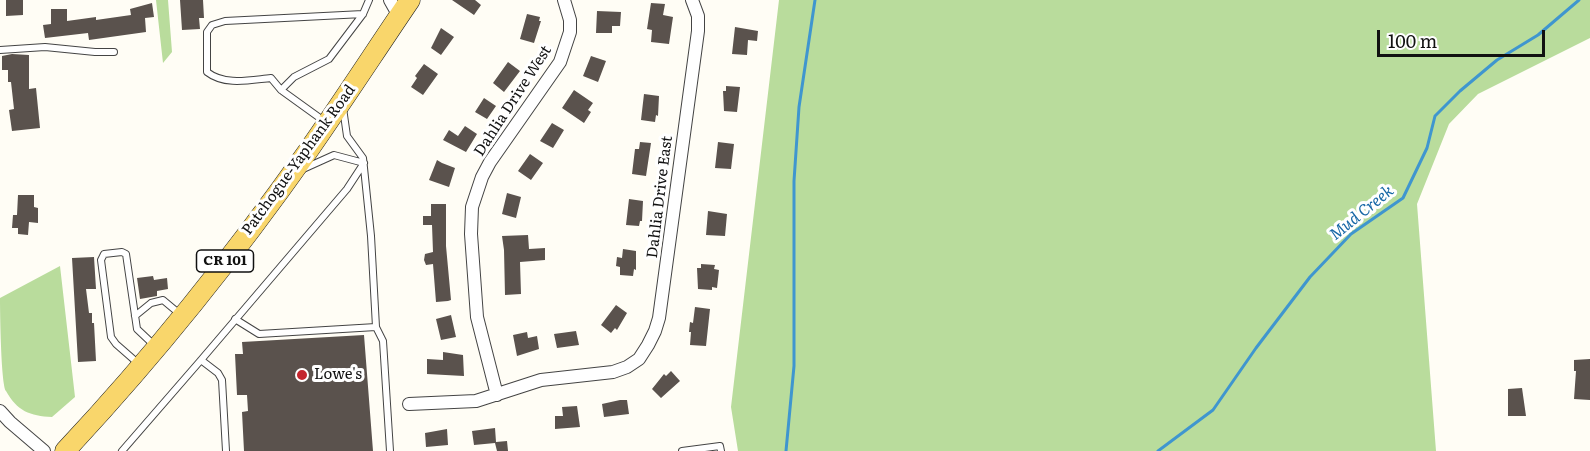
<!DOCTYPE html>
<style>
body{margin:0}
#map{position:relative;width:1590px;height:451px;overflow:hidden;background:#fffdf5;font-family:Literata,serif}
canvas{display:block}
.scale{position:absolute;left:1377px;top:30px;width:168px;height:27px;box-sizing:border-box;border:3px solid #111;border-top:0;padding-left:8px;font-size:18px;line-height:21px;white-space:nowrap;color:#111;-webkit-text-stroke:4px #fff;paint-order:stroke}
</style>
<div id="map">
<canvas width="1590" height="451"></canvas>
<div class="scale">100 m</div>
</div>
<script>
const ctx = document.querySelector('canvas').getContext('2d');
ctx.lineJoin = 'round';
function paint(path, color) { ctx.fillStyle = color; ctx.fill(path, 'evenodd'); }
function trace(path, color, width, dash) { ctx.strokeStyle = color; ctx.lineWidth = width; ctx.lineCap = dash ? 'butt' : 'round'; ctx.setLineDash(dash || []); ctx.stroke(path); }
function drawText(font, color, halo, rows, align = 'center') {
  ctx.font = font + ' Literata,serif'; ctx.lineWidth = 6; ctx.setLineDash([]); ctx.textBaseline = 'middle'; ctx.strokeStyle = halo; ctx.fillStyle = color; for (const [text, x, y, turn = 0] of rows) {
    ctx.save(); ctx.translate(x, y); ctx.rotate((+turn || 0) * Math.PI / 180); ctx.textAlign = isNaN(turn) ? turn : align; if (halo) ctx.strokeText(text, 0, 0); ctx.fillText(text, 0, 0); ctx.restore();
  }
}
paint(new Path2D(`
 M156 0H168L172 52 163 63Z
 M779 0H1590V38L1478 94 1449 124 1417 204 1436 451H738L731 407Z
 M60 266 75 397 52 417C30 416 17 411 6 391 1 384 0 311 0 298Z`), '#b9dc9c');
trace(new Path2D(`
 M786 451 794 366V181L799 107 815 0
 M1158 451 1213 410 1256 348 1310 277 1351 234 1403 198 1427 148 1435 116 1460 91 1497 60 1538 35 1579 0`), '#3f96cf', 3);
paint(new Path2D(`
 M6 0H23V15L6 16Z
 M180 0H203L204 18H199L200 29 182 30Z
 M452 0H475L481 5 474 15Z
 M152 3 154 17 145 18 146 32 89 40 88 33 45 38 43 25 51 24V9H67V21L96 17V20L131 15 130 9Z
 M651 3 665 4 663 15 673 17 669 44 651 42 652 30 647 29Z
 M597 11 621 12 620 26H612V33H596Z
 M527 14 540 17 539 21H541L534 43 520 39Z
 M735 27 758 31 757 41 748 40 747 55 732 54Z
 M441 28 454 37 441 55 431 48Z
 M12 54 29 55V89L36 88 40 128 12 131 9 110 14 109 11 82H8V70H2V56Z
 M591 56 606 61 598 82 583 76Z
 M508 62 520 71 504 92 493 83Z
 M424 64 438 74 423 95 411 87 417 78 415 76Z
 M726 86 740 87 737 112 724 111 723 91H726Z
 M574 90 593 103 588 110 591 112 584 123 562 108Z
 M644 94 659 96 658 116 656 115 655 122 641 120Z
 M484 98 496 106 487 119 475 112Z
 M552 123 564 130 553 148 540 141Z
 M465 126 477 134 466 152 443 140 449 130 458 136Z
 M640 142 651 143 646 176 632 174 635 149H639Z
 M718 142 734 144 731 169 715 168Z
 M530 154 543 163 531 180 518 171Z
 M437 160 442 163 455 168 449 187 429 180Z
 M507 193 521 197 516 218 502 214Z
 M18 195H34V207L38 208V223L29 222 28 235 18 234V228H12L13 215H17Z
 M629 199 643 201 642 221H640L639 226 626 225Z
 M431 204H446V246L451 300 448 301 436 302 433 264 426 265 424 260 425 254 433 252 432 225H423V216H431Z
 M708 211 727 214 725 236 706 235Z
 M528 235 529 249 545 248V260L520 262 521 294 505 295 504 250 502 236Z
 M623 249 636 251V270L634 269 633 276 620 275V267L616 266 617 257 622 258Z
 M94 257 96 289H86L89 313H92V323H94L96 361 78 362 72 258Z
 M701 264 715 265 714 269 719 270 717 288 712 287V290L698 289 697 268H701Z
 M153 276 154 280 167 278 168 289 157 291V296L140 299 137 278Z
 M616 305 627 313 617 330 615 328 611 333 601 325Z
 M695 307 710 309 706 346 690 345 691 332H689L690 322 693 323Z
 M451 315 456 337 441 340 436 319Z
 M576 331 579 345 557 348 554 334Z
 M527 332 528 338 537 336 539 349 517 356 513 335Z
 M364 335 373 451H244L242 412 248 411 247 395H237L235 354H243L242 342Z
 M443 352 463 355 464 376 427 374V359L443 360Z
 M1590 359V400L1574 399 1576 371H1574V360Z
 M671 371 680 381 661 398 652 389 664 374 666 376Z
 M1522 388 1526 416H1508V389Z
 M620 400H627L629 414 604 417 602 404Z
 M577 406 580 427 555 429V416H563L562 407Z
 M495 428 496 442 507 441 508 451H497L495 443 474 445 472 431Z
 M447 429 448 445 426 447 425 433Z`), '#5a524d');
const lane = new Path2D(`
 M0 50 45 47 95 52H114
 M281 90 271 78C250 80 225 86 207 72V32L212 25 225 21 363 14
 M324 121 281 90 294 77 329 59 363 14 369 0
 M303 169 334 155 364 163
 M135 316 151 303 163 300 181 315
 M235 319 259 334 376 327 371 236 363 158 347 136 343 108
 M376 327 383 341 390 451
 M140 365 116 344 111 337 101 260 104 254 122 252 126 254 137 329 155 346
 M122 451 201 360
 M226 451 222 380 218 373 201 360 347 189 364 163
 M682 451 720 446 721 451`);
const street = new Path2D(`
 M390 0 399 16
 M497 395 477 317 471 234 472 207 482 177 490 162 560 62 570 32V20L564 0
 M409 404 476 401 541 380 613 372 627 367 639 359 648 345 655 331 659 318 698 31V16L692 0
 M0 411 10 422 44 451`);
const primary = new Path2D(`
 M65 451C153 357 234 256 308 151 343 101 376 50 410 0`);
trace(lane, '#444', 8);
trace(street, '#444', 14);
trace(primary, '#222', 21);
trace(lane, '#fff', 6);
trace(street, '#fff', 12);
trace(primary, '#f9d66b', 20);
for (const [x, y, r, color] of [
 [302,375,6,"#c4262e"]
]) { const dot = new Path2D(); dot.arc(x, y, r, 0, 2 * Math.PI); ctx.fillStyle = color; ctx.fill(dot); trace(dot, '#fff', 2); }
for (const [x, y, w] of [
 [225,261,57]
]) { const box = new Path2D(); box.roundRect(x - w / 2, y - 11, w, 22, 4.5); ctx.fillStyle = '#fff'; ctx.fill(box); trace(box, '#111', 1.5); }
drawText('bold 14px', '#111', null, [
 ["CR 101",225,261]
]);
drawText('15px', '#111', '#fff', [
 ["Dahlia Drive West",513,101,-57],
 ["Patchogue-Yaphank Road",299,160,-54],
 ["Dahlia Drive East",660,197,-83]
]);
drawText('15px', '#111', '#fff', [
 ["Lowe's",314,375]
], 'left');
drawText('italic 16px', '#1768a6', '#fff', [
 ["Mud Creek",1362,213,-39]
]);
</script>
